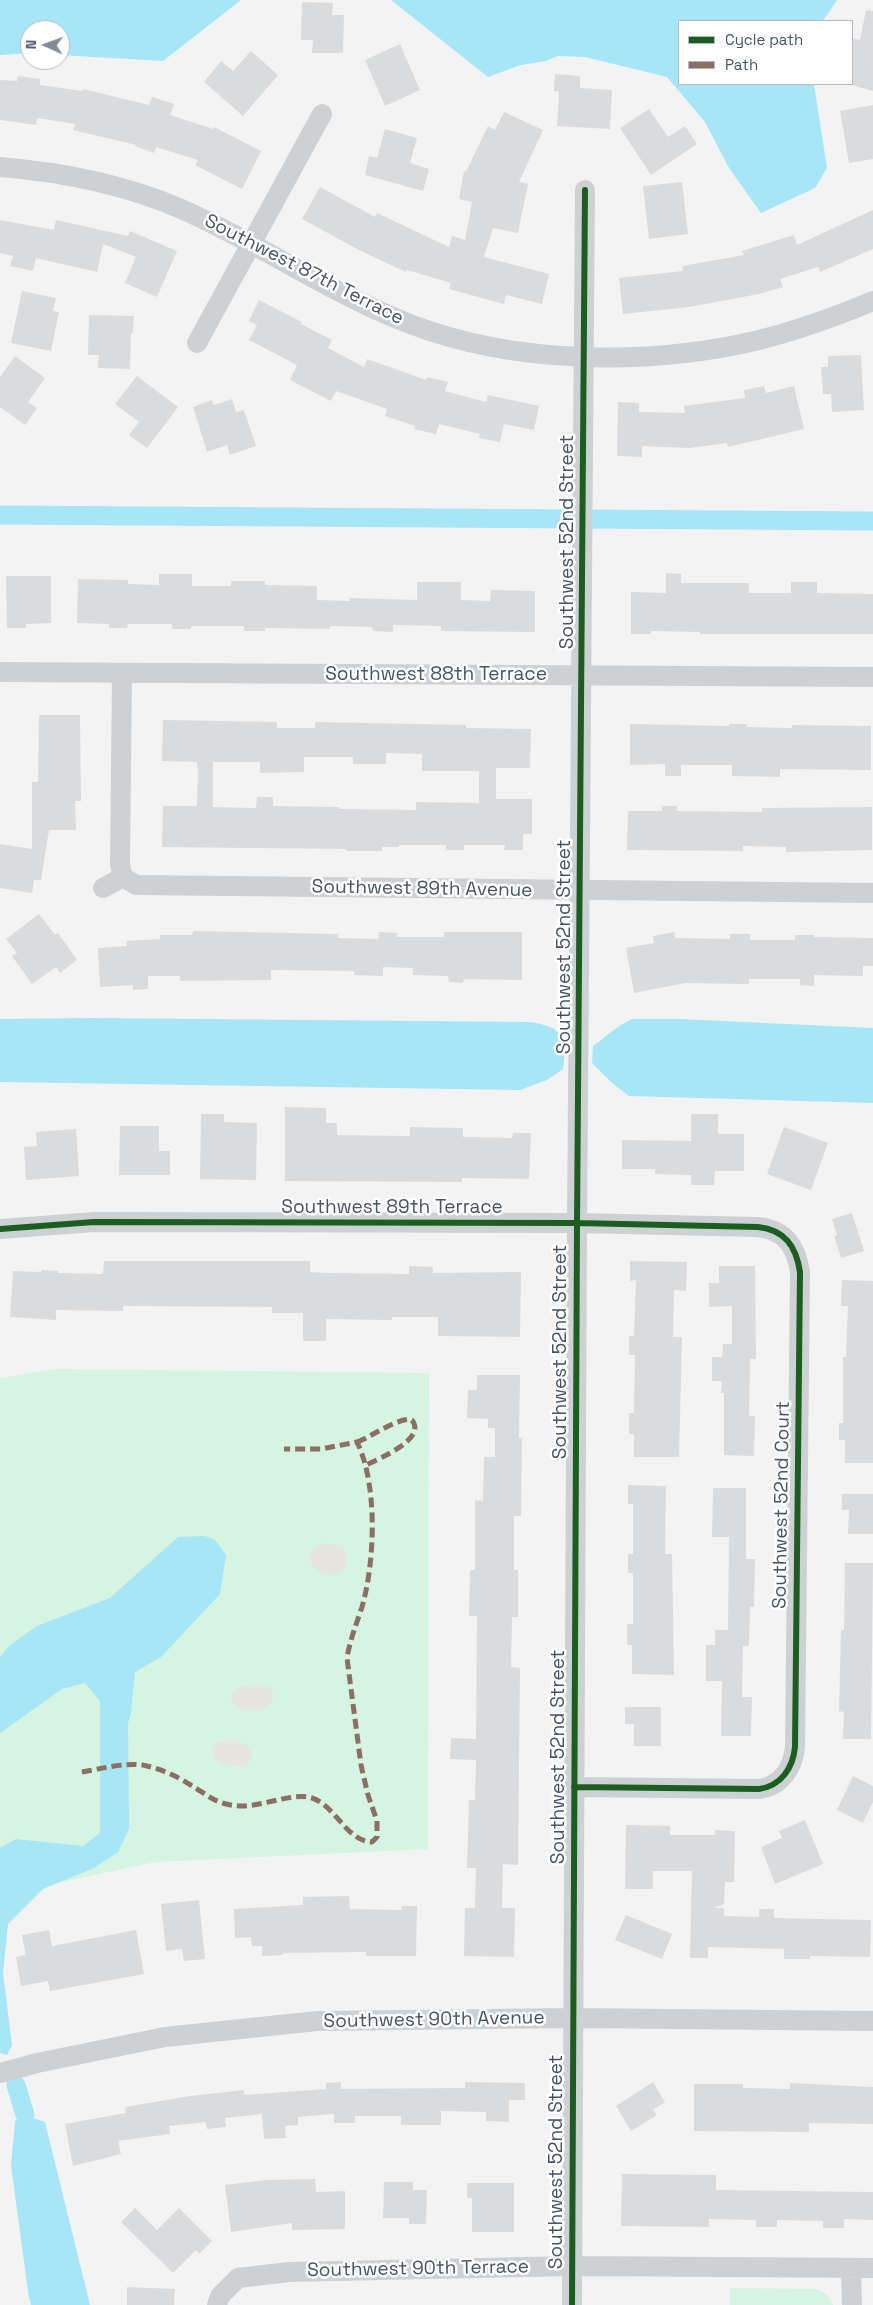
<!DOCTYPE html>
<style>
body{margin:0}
#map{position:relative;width:873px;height:2305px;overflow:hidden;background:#f3f3f3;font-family:"Space Grotesk",sans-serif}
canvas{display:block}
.legend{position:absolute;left:678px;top:20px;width:175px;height:65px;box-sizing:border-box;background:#fff;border:1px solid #b5bbc0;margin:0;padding:6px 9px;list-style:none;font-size:15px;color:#475562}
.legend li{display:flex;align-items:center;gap:10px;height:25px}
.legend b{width:25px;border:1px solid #b5bbc0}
.north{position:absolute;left:20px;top:20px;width:50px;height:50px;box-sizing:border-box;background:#fff;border:1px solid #b5bbc0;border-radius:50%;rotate:272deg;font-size:14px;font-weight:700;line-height:20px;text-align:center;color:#475562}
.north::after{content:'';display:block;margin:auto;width:18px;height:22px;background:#838c95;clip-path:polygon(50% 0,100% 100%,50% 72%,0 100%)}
</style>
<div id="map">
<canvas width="873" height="2305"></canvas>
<ul class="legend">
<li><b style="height:6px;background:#1b5e20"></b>Cycle path</li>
<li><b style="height:6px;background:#8d6e63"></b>Path</li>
</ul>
<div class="north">N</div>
</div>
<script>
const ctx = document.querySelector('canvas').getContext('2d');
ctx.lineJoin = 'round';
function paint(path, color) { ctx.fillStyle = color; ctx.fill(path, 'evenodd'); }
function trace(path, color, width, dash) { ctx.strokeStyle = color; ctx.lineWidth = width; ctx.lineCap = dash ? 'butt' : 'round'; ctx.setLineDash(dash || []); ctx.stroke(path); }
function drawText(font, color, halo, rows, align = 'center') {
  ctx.font = font + ' "Space Grotesk",sans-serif'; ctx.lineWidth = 5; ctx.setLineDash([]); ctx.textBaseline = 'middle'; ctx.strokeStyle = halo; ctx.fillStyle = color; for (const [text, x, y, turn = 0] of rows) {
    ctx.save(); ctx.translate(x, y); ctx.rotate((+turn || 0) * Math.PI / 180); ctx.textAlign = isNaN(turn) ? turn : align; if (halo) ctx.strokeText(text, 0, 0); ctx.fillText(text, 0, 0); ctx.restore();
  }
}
paint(new Path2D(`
 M56 1369 429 1373 428 1849 155 1862 0 1895V1378Z
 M730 2288 815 2289C824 2292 831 2296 833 2305H730Z`), '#d5f4e1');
paint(new Path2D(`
 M328 1543 341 1546C351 1555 347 1568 337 1575 310 1577 297 1547 328 1543Z
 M257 1684 269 1687 273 1691V1701C261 1715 241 1714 231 1700 232 1685 245 1687 257 1684Z
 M230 1740C243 1741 259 1750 248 1764 237 1769 222 1765 214 1758L212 1750 216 1743Z`), '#e7e5df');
paint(new Path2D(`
 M0 0H241L163 61 60 55V30H30V53L0 55Z
 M391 0H837L823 21H679V84H814L827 168 815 188 761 213 729 168 705 122 667 77 585 57 558 56 546 61 521 65 488 77Z
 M91 1018 529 1022C563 1026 568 1038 563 1069L547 1080 520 1090 0 1082V1019Z
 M633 1019H679L873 1028V1103L629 1096 612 1083 592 1063 593 1046C606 1037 619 1024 633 1019Z
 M205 1536 215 1540 226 1555 220 1594 161 1657 135 1672 131 1713 128 1723 129 1829 118 1852 94 1868 43 1889 8 1924 3 1973 12 2045 7 2055 0 2053V1848L16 1839 83 1846 100 1833V1701L85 1683 62 1689 0 1733V1657L10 1645 37 1626 110 1598 178 1537Z
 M25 2115 45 2122 90 2305H31L29 2298 11 2166 15 2121Z`), '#a6e6f6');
trace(new Path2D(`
 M0 515 873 521
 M16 2085 25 2115`), '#a6e6f6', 19);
paint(new Path2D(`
 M302 2 333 3 332 15H344L343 53H312L313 40H301Z
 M866 10 873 11V91L852 85V38L860 40Z
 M400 44 420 90 385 106 365 60Z
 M251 51 278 75 243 116 204 82 221 61 233 71Z
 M555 74 580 76V88L612 90 610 129 557 126 559 92 554 91Z
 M18 76 40 79V85L82 91 83 89 149 105 152 97 174 104 170 115 213 129 214 127 261 151 242 189 195 165 198 160 156 147 154 153 135 146 136 145 73 130 75 124 37 118 36 125 0 120V80L17 81Z
 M873 105V159L849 163 840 111Z
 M649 109 668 137 685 126 697 144 651 175 620 128Z
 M504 112 543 130 519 182 528 184 518 233 493 228 484 257 549 274 542 304 506 295 504 304 449 289 451 283 407 270 406 272 359 250 302 219 320 187 375 217 377 213 449 247 452 236 465 240 472 202 459 199 464 171 466 172 488 126 495 130Z
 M385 129 417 138 410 163 429 169 423 191 365 175 369 156 377 158Z
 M682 182 688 234 649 239 643 186Z
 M873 210V249L820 272 818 267 780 279 783 287 759 294 689 307 623 314 619 278 683 271 682 266 744 255 742 251 794 235 797 245Z
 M0 220 54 230 56 220 128 236 130 231 177 251 157 297 125 283 136 257 103 244 97 272 36 258 33 271 10 266 13 256 0 253Z
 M22 291 56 298 53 311 59 312 51 351 11 343Z
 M259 300 302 322 301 324 332 340 328 348 364 367 367 359 426 380 427 377 448 382 445 391 486 402 488 395 539 406 534 430 504 424 500 442 479 438 480 434 439 424 436 434 414 429 415 426 385 416 387 409 336 391 331 401 290 380 297 365 249 340 257 325 249 321Z
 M89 315 134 316 133 333H131L130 369 98 368 99 355H88Z
 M861 355 864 410 832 412 831 394H823L821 367H828V356Z
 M15 356 45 378 28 402 37 408 25 425 0 407V377Z
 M137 376 178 407 147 448 129 435 139 422 115 404Z
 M764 386 766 393 794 386 804 429 728 447 727 443 690 448 642 446V457L617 456 618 402 639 403V412L685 413 684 406 745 398 744 390Z
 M232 399 236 412 244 410 256 446 230 455 227 445 207 452 193 407 212 400 214 405Z
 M666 573 681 574V583H749V593H791V582H817V593L873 594V634H700V632L651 631V634H631V592L666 593Z
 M159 574H192V586H231V581H265V585L317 586V600L350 601V598L417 600V582H461V600L490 601 491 590 535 591V632L441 631V626L393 625V632L373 631 372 627 330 626V629L265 628V631H244V626H191V629H172V624H128L127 628H109V624L77 623 78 579 128 580V584L159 585Z
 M6 576H51V623L26 624V628H7Z
 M39 715H80L81 801H75L76 830H49L41 880H34L32 893 0 888V844L32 849V782H38Z
 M163 720 277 722V728H315V722L466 725V728L531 729 530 768H496V799H532V834H523V850H504L505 845H464V850H446V845H399V847H382V851H346V849L162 847 163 806H197L198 773 197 762 162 761ZM386 753 422 754V771H479V803L416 802V810L339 809V807L273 806V797H257L256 808 213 807V762H260V773L304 772V757H353V764H386Z
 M630 724 729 726V724H747V727L792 728V725L871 726V770L780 769V777L732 776V765H681V776H665V764L630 765Z
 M662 806H677V811L762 812V808L872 807V850L786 852V847L743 846V851L627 850 628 811H662Z
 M39 914 55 935 58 933 77 960 60 973 56 967 32 984 12 956 17 953 6 939Z
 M193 931 338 934V938L378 939 379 932 397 933V937H444V932H522V980L464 979 463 983 449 982 448 976 413 975V968L383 967V976L354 975V971L271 970V980L180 981V976H148V989L133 990V985L100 987 98 948 127 946 126 941 160 939V935H192Z
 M674 932 675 938 730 939V934H750V940H795V935H814V937L873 938V966H863V976L814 975V986L800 985V979H749V984L685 983 634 993 626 948 654 943 653 936Z
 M285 1107 326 1108V1123H337V1135L410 1136V1127L463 1128V1137L512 1138 513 1133H531L529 1179 462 1178V1182L285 1181Z
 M201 1114H224V1122L257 1123 256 1180 200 1179Z
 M691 1114H718V1134H744V1171H715L714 1185H691V1175L655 1174V1169H622V1140L691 1141Z
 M120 1126H159V1151H170V1175H119Z
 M784 1127 828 1143 811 1190 767 1174Z
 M76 1129 79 1176 26 1180 24 1147 37 1146 36 1132Z
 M852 1213 864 1251 841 1258 834 1236 837 1235 832 1219Z
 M104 1261H310V1272L327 1273 409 1274V1266L433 1267V1273L521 1272 520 1337 438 1336V1317H392V1320L326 1319V1341H303V1313H272V1307L123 1306V1311L56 1310V1320L10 1317 13 1271 41 1272V1270L58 1271V1273L103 1274Z
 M630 1261 687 1262 686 1291 674 1290 673 1337H682L679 1457H634V1434H629V1413H634L635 1355H629V1336H634L636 1280 630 1281Z
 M719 1266H755L756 1359H750L749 1416H755L754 1456 724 1455V1393H721L722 1381H712V1357H722L723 1344H732V1306L709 1307V1283H719Z
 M842 1280 873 1281V1463H845V1440H839V1423H843V1357H846L848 1306H841Z
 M477 1375H520L519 1438H522L521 1516H514V1570H518V1617H512L511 1667 520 1668 518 1865 503 1864 502 1908H515L514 1957 464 1956 465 1908H475L476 1868H467L469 1800H475L476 1760 450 1759 451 1738 476 1739 477 1616H469L470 1570H475V1500L483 1501 484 1457H495V1428H488V1419L467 1418 468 1390H477Z
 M628 1485 666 1486 665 1554H672L674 1675 632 1674V1645H627V1624H633V1573H628V1554H633V1504H628Z
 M713 1488H746V1559H755L754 1607H750L749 1646H743L742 1697H752L751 1736H721L722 1681H706V1645H715V1630H728L729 1537H712Z
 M842 1494H873V1534H848L849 1510H842Z
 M845 1563H873L871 1739H843L844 1712 839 1711 841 1630H844Z
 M625 1707H661V1746H634V1724H625Z
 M853 1776 873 1786V1802L863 1823 837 1810Z
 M805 1820 823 1864 775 1884 761 1847 782 1838 779 1831Z
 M626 1825 670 1826V1835H715V1830L735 1831 734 1882H725L724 1904 714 1908H724V1916L759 1917V1909H774V1918L871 1920 870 1957 810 1956V1959H784V1949L708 1947V1958H690L692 1871H653V1889H625Z
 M349 1896 350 1909 401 1910 402 1906H417L416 1956H366V1952L283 1953V1955L262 1956V1946H252L251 1937 235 1938 234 1909 303 1905V1897Z
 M199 1900 205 1959 184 1961 182 1949 166 1951 161 1904Z
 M626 1915 672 1934 662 1959 615 1940Z
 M49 1930 52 1946 136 1930 144 1974 50 1991 48 1981 21 1986 16 1957 26 1955 22 1935Z
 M341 2082V2089L465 2088V2082L525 2083V2100H509V2122L486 2121V2112L441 2111V2125H401V2116H355V2123H334V2114L298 2117V2125L285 2126 286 2138 264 2139 262 2114 225 2118 226 2127 207 2129 206 2122 169 2126 170 2134 118 2141 121 2154 73 2166 65 2124 126 2113 125 2107 190 2096 244 2090V2095L326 2089V2083Z
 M653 2082 665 2102 653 2110 657 2115 631 2131 616 2106Z
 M790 2083 873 2087V2124L809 2123V2132L694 2131V2084H743V2088L790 2089Z
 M622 2174 716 2175V2190L873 2192V2220L844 2219V2228H823V2221L777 2220V2227H756V2220L709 2219V2227L621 2226Z
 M315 2179 316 2192 345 2191V2229L292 2230V2223L231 2232 225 2185 266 2180Z
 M384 2182H413V2190H427L426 2224H409V2218H383Z
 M467 2183H514V2232H472V2198H467Z
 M135 2208 157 2230 179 2208 212 2241 199 2254 196 2250 173 2273 121 2222Z
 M127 2287 175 2289 174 2305H127Z`), '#dadbdd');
trace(new Path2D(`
 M0 167C61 172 122 184 179 208 258 242 329 293 410 324 514 364 647 366 755 341 796 331 835 317 873 301
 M197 343 322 114
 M0 672 873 677
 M122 673 120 864 123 877
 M123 877 136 885 873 893
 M103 888 123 877
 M0 1229 94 1222 577 1223 758 1227C785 1230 796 1246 800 1272L795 1747C793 1768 781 1786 759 1789L574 1787
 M0 2073 37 2063 165 2037 317 2021 572 2018 873 2021
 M851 2268 852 2305
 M217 2305 220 2296 238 2278 289 2272 571 2266 873 2268
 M572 2305 577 1223 585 190`), '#ced1d4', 20);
trace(new Path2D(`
 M357 1442C371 1437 400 1416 412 1420 427 1439 380 1458 366 1465
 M82 1772C100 1769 130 1761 147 1766 160 1769 177 1776 189 1784 208 1795 216 1805 240 1806 261 1807 293 1792 312 1798 336 1806 346 1841 372 1842L377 1837V1821L368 1795 361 1765 347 1658C350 1640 356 1625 362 1607 375 1562 378 1485 357 1442L321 1449H284`), '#8d6e63', 5, [10, 5]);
trace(new Path2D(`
 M0 1229 94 1222 577 1223 758 1227C785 1230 796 1246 800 1272L795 1747C793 1768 781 1786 759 1789L574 1787
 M572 2305 577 1223 585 190`), '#1b5e20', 6);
drawText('19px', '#475562', '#fff', [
 ["Southwest 87th Terrace",304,270,27],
 ["Southwest 52nd Street",568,542,-90],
 ["Southwest 88th Terrace",436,675],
 ["Southwest 89th Avenue",422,889,1],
 ["Southwest 52nd Street",565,947,-90],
 ["Southwest 89th Terrace",392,1208],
 ["Southwest 52nd Street",561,1352,-90],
 ["Southwest 52nd Court",782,1505,-89],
 ["Southwest 52nd Street",559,1757,-90],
 ["Southwest 90th Avenue",434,2020,-1],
 ["Southwest 52nd Street",557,2162,-90],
 ["Southwest 90th Terrace",418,2269,-1]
]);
</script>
